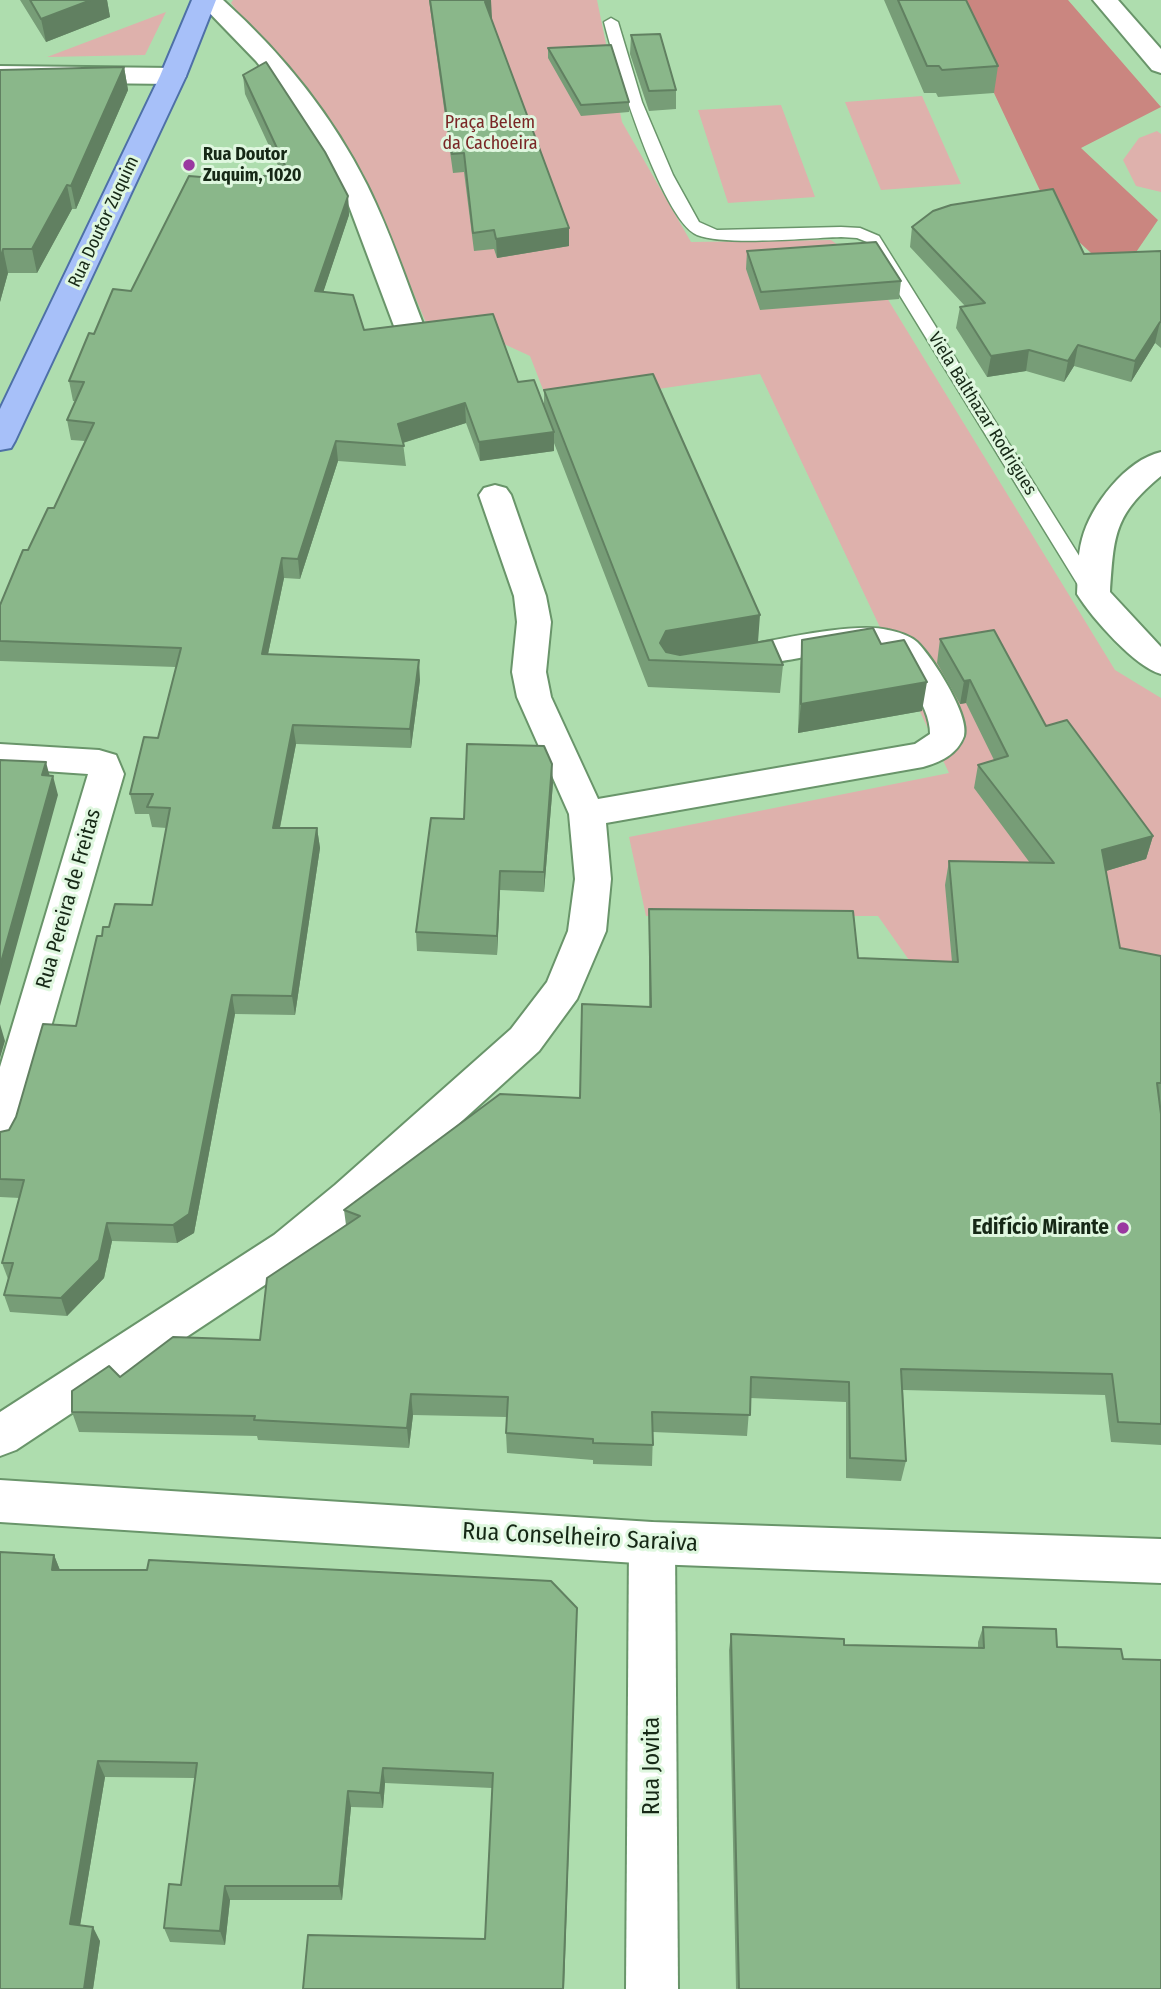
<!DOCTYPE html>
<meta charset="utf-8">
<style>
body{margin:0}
canvas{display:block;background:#aeddae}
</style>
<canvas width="1161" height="1989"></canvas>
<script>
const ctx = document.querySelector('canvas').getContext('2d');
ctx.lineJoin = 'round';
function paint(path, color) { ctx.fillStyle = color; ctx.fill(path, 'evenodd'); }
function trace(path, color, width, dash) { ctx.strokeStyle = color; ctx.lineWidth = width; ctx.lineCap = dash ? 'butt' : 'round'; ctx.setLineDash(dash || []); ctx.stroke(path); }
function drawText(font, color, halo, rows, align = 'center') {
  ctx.font = font + ' "Fira Sans Condensed",sans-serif'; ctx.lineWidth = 6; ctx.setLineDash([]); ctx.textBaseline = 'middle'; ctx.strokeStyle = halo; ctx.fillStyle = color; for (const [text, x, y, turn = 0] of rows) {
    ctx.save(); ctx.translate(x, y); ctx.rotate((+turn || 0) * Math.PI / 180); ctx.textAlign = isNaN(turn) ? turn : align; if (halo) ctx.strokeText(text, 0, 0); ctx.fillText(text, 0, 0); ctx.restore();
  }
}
paint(new Path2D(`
 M233 0H597L622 122 691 242 831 240 868 267 1115 670 1161 698V974L916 970 878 916H646L629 837 949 773 760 374 549 405 530 356 478 332H430L361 170 231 3Z
 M166 12 145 55 47 57Z
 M922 96 961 184 881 190 845 102Z
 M781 105 815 197 728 203 698 110Z
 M1157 131 1161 134V192L1136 186 1123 160 1139 138Z`), '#deb1ac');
paint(new Path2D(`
 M950 0H1068L1161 107 1081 148 1158 220 1128 264H1103L1053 218Z`), '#ca8680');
const service = new Path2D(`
 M611 18 618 22 642 102 673 175 699 222 717 230 841 227 860 228 879 236 1103 594 1100 598H1086L867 242 857 238 841 237C808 238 725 246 697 235 661 219 614 62 604 22Z`);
const minor = new Path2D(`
 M197 0H223C281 52 332 115 367 185 391 233 407 284 427 334L422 340 412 343 402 340 397 334 349 206 317 143 291 105 256 61Z
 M1093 0H1118L1161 49V73L1152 70Z
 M0 66 173 68 182 71 186 76 182 81 173 84 0 82Z
 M1161 452V476C1114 515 1114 534 1110 592L1161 647V674C1135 667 1092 618 1077 594 1078 576 1077 557 1082 539 1091 505 1126 460 1161 452Z
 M495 485 506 488 511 495 546 596 551 622 546 672 551 697 598 799 915 744 930 734C930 718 922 703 914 688 908 676 898 657 884 652 863 643 753 667 724 672L712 669 707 661 712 653 724 650C764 643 852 621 888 630 898 632 909 635 917 642 932 657 970 715 964 736 957 755 940 762 923 767L606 823 611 879 606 931 577 999 539 1051 365 1209 304 1259 16 1450 0 1456V1412L274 1235 335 1185 511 1029 547 982 568 931 575 879 569 814 517 697 512 672 517 622 514 596 479 495 484 488Z
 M0 744 99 750 116 755 124 774 20 1134 14 1146 0 1150V1067L88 774 0 768Z
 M0 1480 652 1522 1161 1539V1583L652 1564 0 1522Z`);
const tertiary = new Path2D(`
 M652 1522 668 1528 675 1543 678 1989H626L629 1543 636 1528Z`);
const primary = new Path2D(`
 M192 0H216L186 76 15 441 11 448 0 450V409L160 76Z`);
trace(service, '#69956a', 3);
trace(minor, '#69956a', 4);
trace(tertiary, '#69956a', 4);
trace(primary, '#4e70a7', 4);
paint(service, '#fff');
paint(minor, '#fff');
paint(tertiary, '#fff');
paint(primary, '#a7c0f9');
paint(new Path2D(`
 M20 0H107L110 17 46 42Z
 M429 0H491V18L569 246 497 258 494 249 474 251 464 172 453 173Z
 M884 0H966L998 66 994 93 938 97 936 93H924Z
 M631 35 676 90V109L649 111 630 54Z
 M548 48 629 102V112L581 116 548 58Z
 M124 67 128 90 76 209H72L37 273H8L0 302V70Z
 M243 75 348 196 349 215 323 292 364 330 518 382 544 407V390L758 642 783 665 780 693 648 687 554 443V451L480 461 466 423 403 443 406 466 338 461 300 579 284 578 268 654 420 680 411 748 296 744 280 828H317L320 848 295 1015 235 1014 194 1233 177 1243 112 1241 104 1278 67 1316 10 1312 4 1295 8 1279 2 1263 20 1198 0 1197V1132L9 1130 76 1026 102 936 109 927 152 905 167 828 152 827 149 814H135L130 794 158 738 176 667 0 661V605L28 550 54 508 85 441 71 440 67 420 76 401H73L69 381 94 334 131 291 225 179 282 174 245 94Z
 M912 227 1084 254 1161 251V348L1155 343 1131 382 1074 366 1064 382 1026 371 987 377 956 328 960 307 965 306 910 247Z
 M747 251 901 281 899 299 760 310 746 269Z
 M940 639 1046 726 1153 836 1146 859 1106 871 1120 948 1161 956V1106H1160L1161 1114V1445L1111 1442 1105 1395 903 1390 906 1461 901 1481 846 1478V1402L750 1398 747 1436 653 1432 652 1466 593 1464V1460L507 1453 506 1433 507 1417 413 1415 409 1448 258 1440 257 1436 79 1432 72 1412 120 1377 260 1340 346 1225 344 1210 580 1098 649 1007V909L858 958 952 962 945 885 949 861 1030 863 974 788 978 765 994 760 966 703 960 704 937 663Z
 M802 640 881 644 922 711 798 733 800 668Z
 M553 783 544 892 500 890 497 955 417 951 416 932 464 819Z
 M54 1555 60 1570 577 1608V1625L485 1939 492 1788 385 1783 383 1808 351 1807 342 1900H230L225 1945 170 1942 164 1928 181 1885 195 1778 105 1777 80 1925 100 1941 93 1989H0Z
 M983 1627 1057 1647 1161 1989H736L729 1650 731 1634 844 1645 978 1648V1642Z`), '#779d77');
paint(new Path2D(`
 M91 0H107L110 17 46 42 41 19Z
 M491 0 492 18 486 20 485 2Z
 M124 67 128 90 76 209 71 186Z
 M67 185 72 209 37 273 32 249Z
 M348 196 349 215 317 311 315 291Z
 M569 228V246L497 258 496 239Z
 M3 249 8 273 0 302V260Z
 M1160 322 1155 343 1131 382 1135 361Z
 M1078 345 1074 366 1064 382 1068 361Z
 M1029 350 1026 371 987 377 991 356Z
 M465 403 466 423 399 444 398 424Z
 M554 432V451L480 461 479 442Z
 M336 441 338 461 300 579 298 559Z
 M282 558 284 578 264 673 262 654Z
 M760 615 758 642 665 658 660 643 666 631Z
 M419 660 420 680 411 748 410 729Z
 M970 680 966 703 960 704 964 681Z
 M927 682 922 711 798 733 801 704Z
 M293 725 296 744 276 847 273 828Z
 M46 762 51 781 42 775Z
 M552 764 553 783 544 892V872Z
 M53 776 58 795 0 1006V966Z
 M317 828 320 848 295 1015 292 996Z
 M1153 836 1146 859 1096 874 1102 850Z
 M500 871V890L497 955V936Z
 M232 995 235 1014 194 1233 177 1243 173 1225Z
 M0 1024 5 1041 0 1058Z
 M107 1223 112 1241 104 1278 67 1316 61 1298Z
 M411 1394 413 1415 409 1448 407 1428Z
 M54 1555 61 1573 52 1570Z
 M577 1608 564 1989H563Z
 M98 1761 105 1777 78 1938 70 1924Z
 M383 1768 385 1783 383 1808 380 1793Z
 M348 1791 351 1807 342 1900 339 1886Z
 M225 1886 230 1900 225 1945 220 1931Z
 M93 1927 100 1941 93 1989H84Z`), '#618061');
const building = new Path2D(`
 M30 0H91L41 19Z
 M430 0H490L485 2 569 228 496 239 494 230 473 233 464 153 452 154Z
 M898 0H966L998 66 942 70 939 66H927Z
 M660 34 676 90 649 91 631 35Z
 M611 45 629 102 581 105 548 48Z
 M266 62 325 152 348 196 315 291 353 295 364 330 493 314 518 382 534 380 554 432 479 442 465 403 398 424 404 446 336 441 298 559 282 558 262 654 419 660 410 729 293 725 273 828H317L292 996 232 995 189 1214 173 1225 107 1223 99 1260 61 1298 4 1295 13 1263H2L24 1180 0 1179V1132L9 1130 16 1117 43 1024 76 1026 97 936H102L103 927H109L115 904 152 905 170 808 147 807 153 794H130L144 737 158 738 181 648 0 641V605L23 550H28L48 508H54L94 423 67 420 84 382 69 381 89 333 94 334 113 289 131 291 189 176 225 179 289 174 243 75Z
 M124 67 71 186 67 185 32 249H3L0 260V70Z
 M1053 189 1084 254 1161 251V322H1160L1135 361 1078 345 1068 361 1029 350 991 356 960 307 985 303 912 227 933 211 951 205Z
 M876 242 901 281 761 292 747 251Z
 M653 374 760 615 666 631 660 643 666 652 680 655 772 640 783 665 649 660 544 390Z
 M873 628 881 644 904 640 927 682 801 704 802 640Z
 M994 630 1046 726 1067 720 1153 836 1102 850 1120 948 1161 956V1083H1157L1161 1114V1424L1118 1422 1112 1374 901 1369 906 1461 850 1458 849 1382 751 1377 750 1415 652 1412 653 1445 593 1443V1439L506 1433 508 1397 411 1394 407 1428 254 1420 255 1416 72 1412V1391L109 1366 120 1377 173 1337 260 1340 267 1278 360 1216 344 1210 500 1094 580 1098 582 1004 651 1007 649 909 853 911 858 958 958 962 949 861 1054 863 978 765 1008 756 970 680 964 681 940 639Z
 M467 744 544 746 552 764 544 872 500 871 497 936 416 932 431 818 464 819Z
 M0 760 46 762 42 775 53 776 0 966Z
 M0 1552 54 1555 52 1570H147L149 1560 551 1581 577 1608 563 1989H303L308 1935 485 1939 493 1773 383 1768 380 1793 348 1791 339 1886H225L220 1931 164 1928 169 1884 181 1885 197 1763 98 1761 70 1924 93 1927 84 1989H0Z
 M983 1627 1056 1629 1057 1647 1121 1649 1123 1659 1161 1660V1989H739L731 1634 844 1639V1645L984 1648Z`);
paint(building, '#8ab78a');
trace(building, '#618061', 2);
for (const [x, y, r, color] of [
 [189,165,7,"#9a39a0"],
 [1123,1228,7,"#9a39a0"]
]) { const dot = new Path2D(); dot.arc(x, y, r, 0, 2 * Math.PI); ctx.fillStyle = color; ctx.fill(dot); trace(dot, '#dff7df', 2.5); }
drawText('18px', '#7a2726', '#dff7df', [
 ["Praça Belem",490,123],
 ["da Cachoeira",490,144]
]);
drawText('bold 18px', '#162816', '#dff7df', [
 ["Rua Doutor",203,155],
 ["Zuquim, 1020",203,176]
], 'left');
drawText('18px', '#162816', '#dff7df', [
 ["Rua Doutor Zuquim",104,222,-65],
 ["Viela Balthazar Rodrigues",982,414,58]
]);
drawText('21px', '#162816', '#dff7df', [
 ["Rua Pereira de Freitas",69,899,-74]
]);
drawText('bold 21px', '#162816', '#dff7df', [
 ["Edifício Mirante",1109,1228]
], 'right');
drawText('24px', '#162816', '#dff7df', [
 ["Rua Conselheiro Saraiva",580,1538,3],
 ["Rua Jovita",652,1766,-90]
]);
</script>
